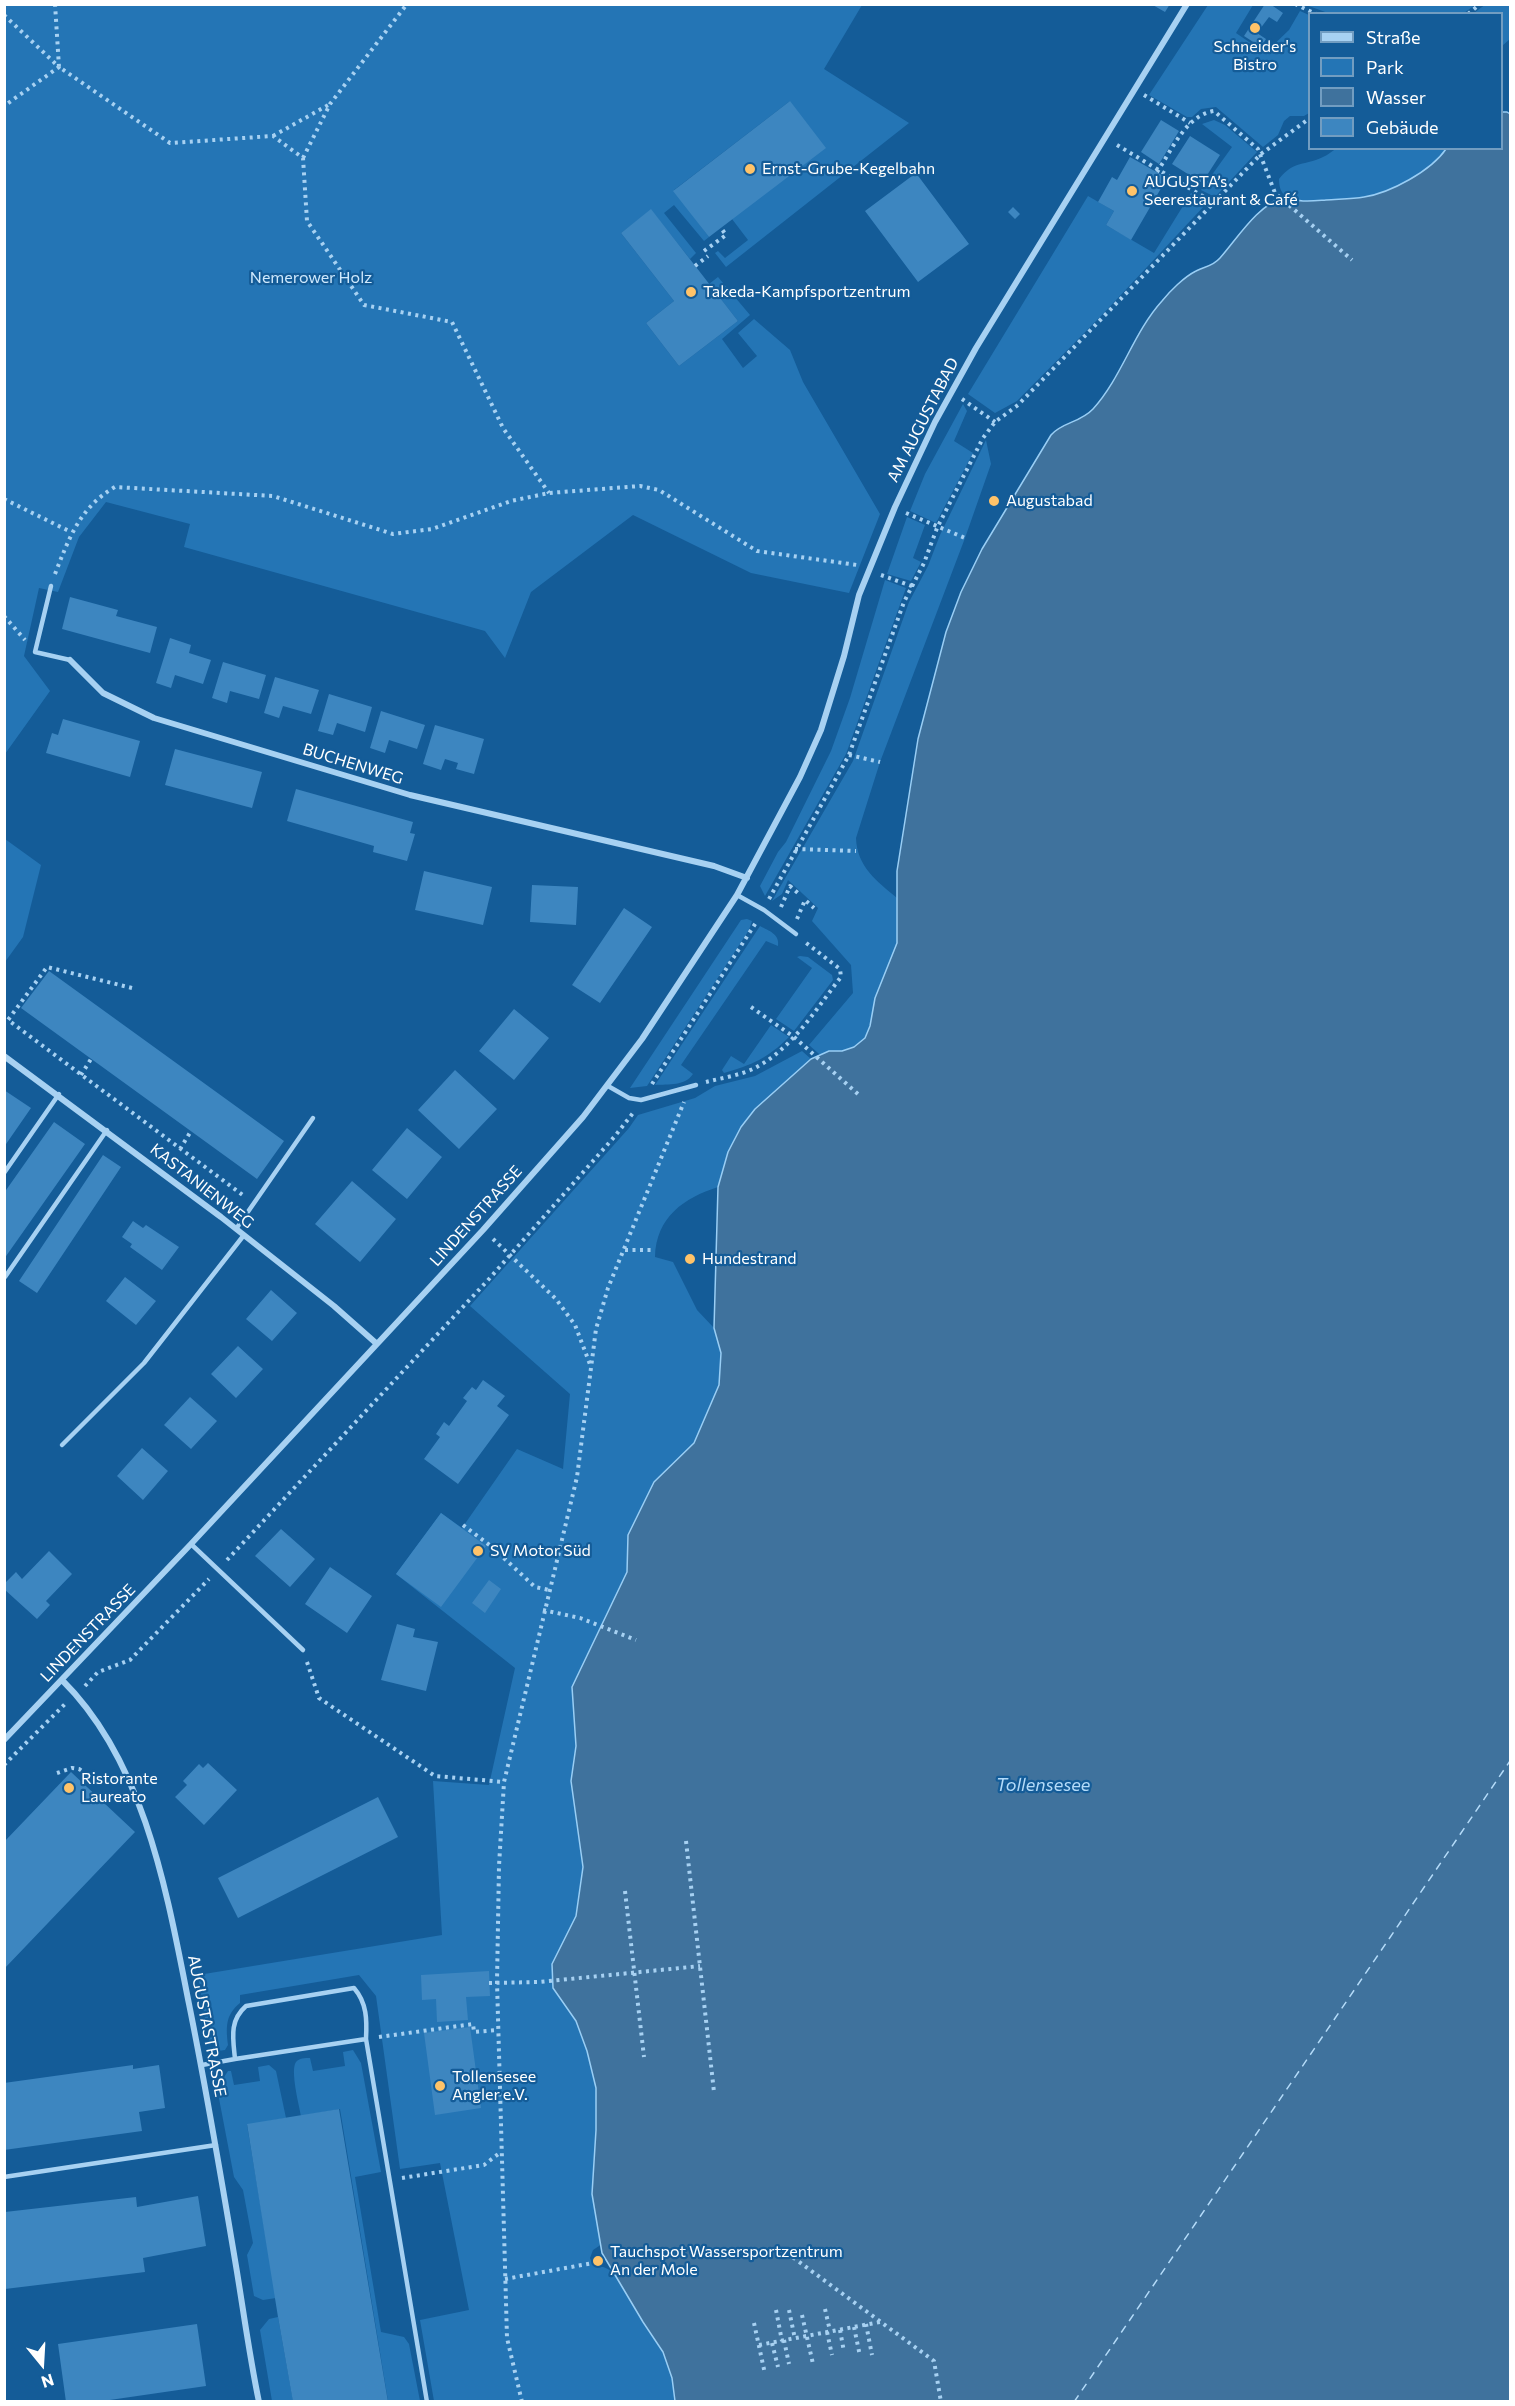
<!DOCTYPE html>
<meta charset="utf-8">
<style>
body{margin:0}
#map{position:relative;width:1515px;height:2406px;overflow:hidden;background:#145c98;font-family:Commissioner,sans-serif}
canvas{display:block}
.frame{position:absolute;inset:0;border:6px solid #fff;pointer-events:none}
.legend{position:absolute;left:1308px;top:12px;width:195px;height:138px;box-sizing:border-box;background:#145c98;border:2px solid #729dc1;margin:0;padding:8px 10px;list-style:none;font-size:18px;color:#fff}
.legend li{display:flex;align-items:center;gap:12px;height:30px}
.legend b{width:30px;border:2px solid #729dc1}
.north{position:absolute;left:12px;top:2334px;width:60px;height:60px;-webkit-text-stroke:4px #145c98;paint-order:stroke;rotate:162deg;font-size:16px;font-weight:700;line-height:24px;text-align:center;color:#fff}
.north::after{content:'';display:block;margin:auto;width:21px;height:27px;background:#fff;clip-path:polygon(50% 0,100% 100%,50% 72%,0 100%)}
</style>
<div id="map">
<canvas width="1515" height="2406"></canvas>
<div class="frame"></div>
<ul class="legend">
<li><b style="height:8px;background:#a7d1f2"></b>Straße</li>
<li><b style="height:16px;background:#2475b5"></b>Park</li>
<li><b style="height:16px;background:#3f729d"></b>Wasser</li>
<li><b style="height:16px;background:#3d86c0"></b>Gebäude</li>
</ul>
<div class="north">N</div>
</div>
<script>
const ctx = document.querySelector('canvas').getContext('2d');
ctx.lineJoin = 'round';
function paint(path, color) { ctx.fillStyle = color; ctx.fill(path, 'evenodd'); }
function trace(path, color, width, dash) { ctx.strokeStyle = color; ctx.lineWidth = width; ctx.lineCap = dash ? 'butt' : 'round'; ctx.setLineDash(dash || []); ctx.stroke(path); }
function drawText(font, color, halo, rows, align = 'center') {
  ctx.font = font + ' Commissioner,sans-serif'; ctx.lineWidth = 4.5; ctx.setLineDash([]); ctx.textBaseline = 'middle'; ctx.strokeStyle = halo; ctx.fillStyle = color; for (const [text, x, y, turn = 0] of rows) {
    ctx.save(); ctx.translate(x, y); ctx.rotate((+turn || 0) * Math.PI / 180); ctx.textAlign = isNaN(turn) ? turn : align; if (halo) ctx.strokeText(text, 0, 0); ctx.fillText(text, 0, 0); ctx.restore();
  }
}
paint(new Path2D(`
 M1486 4 1510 5V39L1502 46V14L1474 13Z
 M5 5H862L824 69 909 123 726 267 715 253 718 251 725 258 748 240 732 219 790 101 674 190 709 237 704 241 674 205 664 213 696 253 690 259 651 210 621 233 674 301 646 323 679 366 738 321 709 284 718 277 750 315 722 339 743 368 757 356 738 333 754 319 790 350 803 382 880 514 849 593 751 573 633 515 531 592 505 658 485 631 184 547 190 524 106 502 79 537 58 592 39 588 24 656 50 691 5 754Z
 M1208 5H1253L1236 33 1265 53 1289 30 1300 11 1309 15V113L1304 116H1290L1284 121 1278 135 1263 147 1216 107 1201 109 1192 117H1187L1149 95Z
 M1306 5 1475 4V5L1464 13H1328Z
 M1214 120 1225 125 1257 152 1215 197 1201 190 1232 147 1202 124Z
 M1336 149H1446C1437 163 1422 173 1407 181 1395 187 1377 195 1363 197 1349 200 1295 205 1285 196 1280 191 1279 185 1279 179 1294 160 1305 166 1323 157 1328 155 1332 151 1336 149Z
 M1191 193 1207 203 1102 315 1017 401 995 413 968 394 1088 196 1114 211 1106 225 1154 253Z
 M963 404 967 411 954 441 973 453 936 523 910 511 925 474Z
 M986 440 991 464 965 538 880 762 856 838C857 867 877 881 897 898V943L888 967 893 1000 845 1077 809 1045 853 993 851 965 812 921 818 908 788 880 782 894 772 901 853 761 909 602 928 566 940 535Z
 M907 517 925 525 913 558 921 562 911 581 887 574Z
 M885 580 906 588 846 754 765 896 760 886 778 852 786 842 831 751 850 698Z
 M5 839 41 865 23 937 5 962Z
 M747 919 752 921 749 930 647 1086 630 1088 741 920Z
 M760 926C769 931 780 934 778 946L766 941 681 1065 693 1074C685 1086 669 1084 655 1085Z
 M800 956 808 957 832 975 833 980 794 1031 776 1019 812 968 797 957Z
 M771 1025 789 1037C768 1058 752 1065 724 1073L722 1070 731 1056 744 1064Z
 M802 1051 811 1059 755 1109 728 1152 718 1187C684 1198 656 1217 655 1257L673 1262 697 1310 714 1328 735 1334 583 1867 576 1916 552 1964 553 1988 576 2021 587 2051 596 2088V2130L592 2194 602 2244 593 2250 590 2258C593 2267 595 2265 603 2267 607 2268 612 2272 615 2273L632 2265 701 2401H434L420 2320 469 2310 440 2163 400 2169 376 1996 359 1975 240 1995V2003C225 2015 226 2028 228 2045L225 2050 218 2051 208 2038 198 1975 442 1935 433 1781 489 1785 515 1668 396 1574 441 1513 462 1528 517 1449 563 1469 570 1394 470 1306 629 1128 638 1115 695 1098 715 1086 755 1076Z
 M353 2050 361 2063 381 2172 355 2177 381 2332 404 2337 409 2344 420 2401H388L340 2109 301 2116C299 2105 290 2070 296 2062 299 2058 305 2058 310 2058L313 2071 345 2066 343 2052Z
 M269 2065 276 2071 286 2118 247 2125 276 2298 263 2300 254 2296 247 2255 253 2243 243 2190 234 2177 217 2088 228 2071H231L234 2085 260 2081 258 2067Z
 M278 2317 293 2401H272L260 2330 269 2319Z`), '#2475b5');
const water = new Path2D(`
 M1502 112H1507L1510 114V2401H675L672 2378 663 2352 643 2322 602 2253 592 2194 596 2130V2088L587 2051 576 2021 553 1988 552 1964 576 1916 583 1867 571 1781 576 1746 572 1687 627 1572 628 1535 654 1482 694 1443 719 1385 721 1353 714 1328 718 1187 728 1152 741 1127 755 1109 811 1059 829 1051H842L854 1047 865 1038 870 1026 875 998 897 943V871L918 739 946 632 961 592 982 549 1051 435C1062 422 1080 423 1093 409 1122 377 1133 333 1162 301 1170 291 1184 277 1196 271 1205 266 1212 267 1220 258 1240 235 1256 207 1285 196 1298 203 1312 201 1326 200 1339 199 1352 199 1364 197 1390 193 1431 171 1446 149L1502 148Z`);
paint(water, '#3f729d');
trace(water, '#99cef5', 1.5);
trace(new Path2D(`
 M1074 2402 1510 1761`), '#b4dbf9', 1.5, [8, 6]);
paint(new Path2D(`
 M1151 4H1170L1165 12Z
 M1265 4H1270L1283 13 1277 22 1269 17 1257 33 1266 39 1261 47 1244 36Z
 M790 101 826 148 709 237 673 191Z
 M1161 120 1179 131 1159 164 1141 152Z
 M1190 136 1220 155 1202 183 1172 164Z
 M1130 157 1167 178 1131 240 1106 225 1114 211 1098 202 1112 177 1117 180Z
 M916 173 969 244 918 282 865 211Z
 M1013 207 1020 214 1015 219 1008 212Z
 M651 209 738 321 679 366 646 323 674 301 621 233Z
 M70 597 118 610 116 616 157 627 150 653 62 629Z
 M170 638 191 645 189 653 211 660 203 684 175 675 171 688 156 683Z
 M223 662 266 675 259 699 230 691 227 703 212 698Z
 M275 677 319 690 311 714 283 706 279 718 264 713Z
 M329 694 372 707 365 732 337 723 333 735 318 731Z
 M381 711 425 725 417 749 389 740 385 753 370 748Z
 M63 719 140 741 130 777 46 753 52 733 58 735Z
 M435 725 484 739 474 774 456 769 458 763 445 759 441 770 423 764Z
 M175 749 262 772 252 808 165 785Z
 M296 789 413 822 410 833 415 834 407 861 373 852 374 846 287 821Z
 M424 871 492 887 483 925 415 910Z
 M532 885 578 887 576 925 530 922Z
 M624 908 652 927 600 1003 572 985Z
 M49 971 284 1141 257 1179 21 1008Z
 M514 1009 549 1038 514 1080 479 1051Z
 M455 1070 497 1109 459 1149 418 1110Z
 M4 1090 31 1108 4 1147Z
 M54 1122 85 1144 4 1259V1193Z
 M407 1128 442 1157 407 1199 372 1170Z
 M103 1155 121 1167 37 1293 19 1281Z
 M352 1181 396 1219 360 1262 315 1224Z
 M133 1221 143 1228 146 1225 179 1247 162 1270 130 1247 132 1244 122 1237Z
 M125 1277 156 1301 136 1325 106 1301Z
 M271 1290 297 1313 272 1341 246 1319Z
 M238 1346 263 1369 236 1398 211 1374Z
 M483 1380 505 1396 497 1406 509 1415 458 1484 424 1459 440 1437 436 1434 444 1422 449 1426 467 1401 463 1398 472 1387 476 1390Z
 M190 1397 217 1421 191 1449 164 1425Z
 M142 1448 168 1471 143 1500 117 1476Z
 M441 1513 486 1546 441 1607 396 1574Z
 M281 1529 315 1559 290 1587 255 1556Z
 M49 1551 72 1574 46 1601 50 1605 37 1619 4 1589V1584L16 1572 22 1579Z
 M330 1567 372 1596 347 1633 305 1604Z
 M489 1580 501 1589 485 1613 472 1603Z
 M397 1624 415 1629 413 1637 438 1642 426 1691 381 1680Z
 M208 1763 237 1790 204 1825 175 1797 187 1785 183 1781 199 1764 203 1768Z
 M71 1772 135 1832 4 1969V1842Z
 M378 1797 398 1837 238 1918 218 1878Z
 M489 1971 490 1996 466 1997 468 2020 437 2022 436 1999 422 2000 421 1975Z
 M470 2027 481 2108 435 2115 424 2033Z
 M133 2065V2069L159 2065 165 2108 139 2112 142 2131 4 2150V2083Z
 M339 2109 388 2402H293L278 2317 247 2124Z
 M198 2196 206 2246 143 2258 145 2272 5 2289V2212L136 2197 137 2207Z
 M197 2324 206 2386 96 2402H66L58 2344Z`), '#3d86c0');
trace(new Path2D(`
 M55 4 59 67 170 143 273 136 303 158 307 221 364 305 452 322 503 428 549 493
 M1295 4 1316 14
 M1468 14 1480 4
 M4 15 59 67 4 106
 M1144 95 1190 123
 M273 136 330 104
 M1117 145 1214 203
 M303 158 330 104 407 4
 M1157 172C1172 150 1186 115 1214 111L1258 149 1275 193 1352 260
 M704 251 726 235 721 228
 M695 266 708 256
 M962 399 995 422
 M4 499 71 532
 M906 513 965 538
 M55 574C69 538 80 507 115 487L273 496 393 534 432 529 511 501 549 493 640 486 659 490 757 551 857 565
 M881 575 912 586
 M4 616 25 640
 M849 755 880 762
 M795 849 856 851
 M769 899 849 755 904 602 924 563 937 528 983 438 995 422 1018 405 1261 154 1310 118
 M781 907 790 886 799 894
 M797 919 805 900 814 908
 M132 988 47 967 8 1020 244 1196
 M751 1007 794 1037 858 1094
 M81 1075 91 1059
 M706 1082C722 1078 741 1075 755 1068 793 1048 816 1009 841 977L840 969 805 942
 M652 1084 757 921
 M180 1149 191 1131
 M493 1239 556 1299 575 1325 591 1367
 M625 1250H655
 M463 1525 492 1547 535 1587 549 1590
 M227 1560 489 1279 615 1136 633 1113
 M543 1610 580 1618 636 1640
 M307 1662 319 1698 435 1776 504 1782
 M85 1686 98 1672 130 1660 209 1579
 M4 1765 66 1703
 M57 1773 72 1768 79 1769 90 1776 106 1782H115
 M686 1841 714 2092
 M625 1891 644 2057
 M489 1983 540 1982 700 1966
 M379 2037 473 2024 474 2032 498 2030
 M402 2178 484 2165 501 2152
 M787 2253 934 2361 941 2402
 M505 2279 604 2261
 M825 2309 830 2331
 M776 2310 782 2341
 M789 2310 795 2339
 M802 2315 813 2364
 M754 2323 765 2374
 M866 2324 872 2355
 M854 2327 860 2356
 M840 2330 844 2352
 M827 2332 832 2355
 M784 2340 789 2364
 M772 2343 778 2367
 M759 2345 880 2322
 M914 2400V2402
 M522 2402 507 2338 497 1982 499 1866 504 1782 577 1477 596 1329 608 1288 684 1102`), '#a7d1f2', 4, [3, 4.5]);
trace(new Path2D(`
 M51 586 35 652 70 660
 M737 895 764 910 796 934
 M608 1086 629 1098 641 1100 696 1085
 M4 1173 59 1094
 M236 1229 313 1118
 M5 1277 107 1130
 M62 1445 144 1363 244 1235
 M191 1544 303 1650
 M235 2059 366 2039
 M202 2065 235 2059C233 2038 229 2021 246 2006L354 1988C367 2003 367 2020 366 2039L427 2402
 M4 2177 216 2145`), '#a7d1f2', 4.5);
trace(new Path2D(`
 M70 660 103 693 154 718 410 795 714 866 747 878
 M4 1056 221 1217 334 1306 377 1344
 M62 1680C145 1762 167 1893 189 2004 207 2093 222 2182 237 2272 244 2315 250 2359 259 2402
 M4 1740 191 1544 483 1230 583 1117 642 1039 737 895 800 777 821 730 844 656 859 595 895 507 935 422 976 348 1187 4`), '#a7d1f2', 6);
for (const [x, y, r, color] of [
 [1255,28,6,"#ffc369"],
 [750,169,6,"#ffc369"],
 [1132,191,6,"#ffc369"],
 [691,292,6,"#ffc369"],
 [994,501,6,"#ffc369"],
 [690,1259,6,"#ffc369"],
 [478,1551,6,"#ffc369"],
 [69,1788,6,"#ffc369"],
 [440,2086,6,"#ffc369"],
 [598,2261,6,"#ffc369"]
]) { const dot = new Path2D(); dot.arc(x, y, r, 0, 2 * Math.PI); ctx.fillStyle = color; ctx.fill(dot); trace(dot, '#145c98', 2); }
drawText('16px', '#fff', '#145c98', [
 ["Schneider's",1255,47,"center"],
 ["Bistro",1255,65,"center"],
 ["Ernst-Grube-Kegelbahn",762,169],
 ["AUGUSTA’s",1144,182],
 ["Seerestaurant & Café",1144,200],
 ["Takeda-Kampfsportzentrum",703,292],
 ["Augustabad",1006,501],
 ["Hundestrand",702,1259],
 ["SV Motor Süd",490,1551],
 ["Ristorante",81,1779],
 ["Laureato",81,1797],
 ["Tollensesee",452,2077],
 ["Angler e.V.",452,2095],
 ["Tauchspot Wassersportzentrum",610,2252],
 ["An der Mole",610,2270]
], 'left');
drawText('16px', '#cfe9fd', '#145c98', [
 ["Nemerower Holz",311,278]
]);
drawText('16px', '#fff', '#145c98', [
 ["AM AUGUSTABAD",923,420,-63],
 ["BUCHENWEG",353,764,17],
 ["KASTANIENWEG",202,1186,38],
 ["LINDENSTRASSE",476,1216,-48],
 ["LINDENSTRASSE",88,1633,-46],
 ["AUGUSTASTRASSE",207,2026,79]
]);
drawText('italic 18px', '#b4dbf9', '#145c98', [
 ["Tollensesee",1043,1785]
]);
</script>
